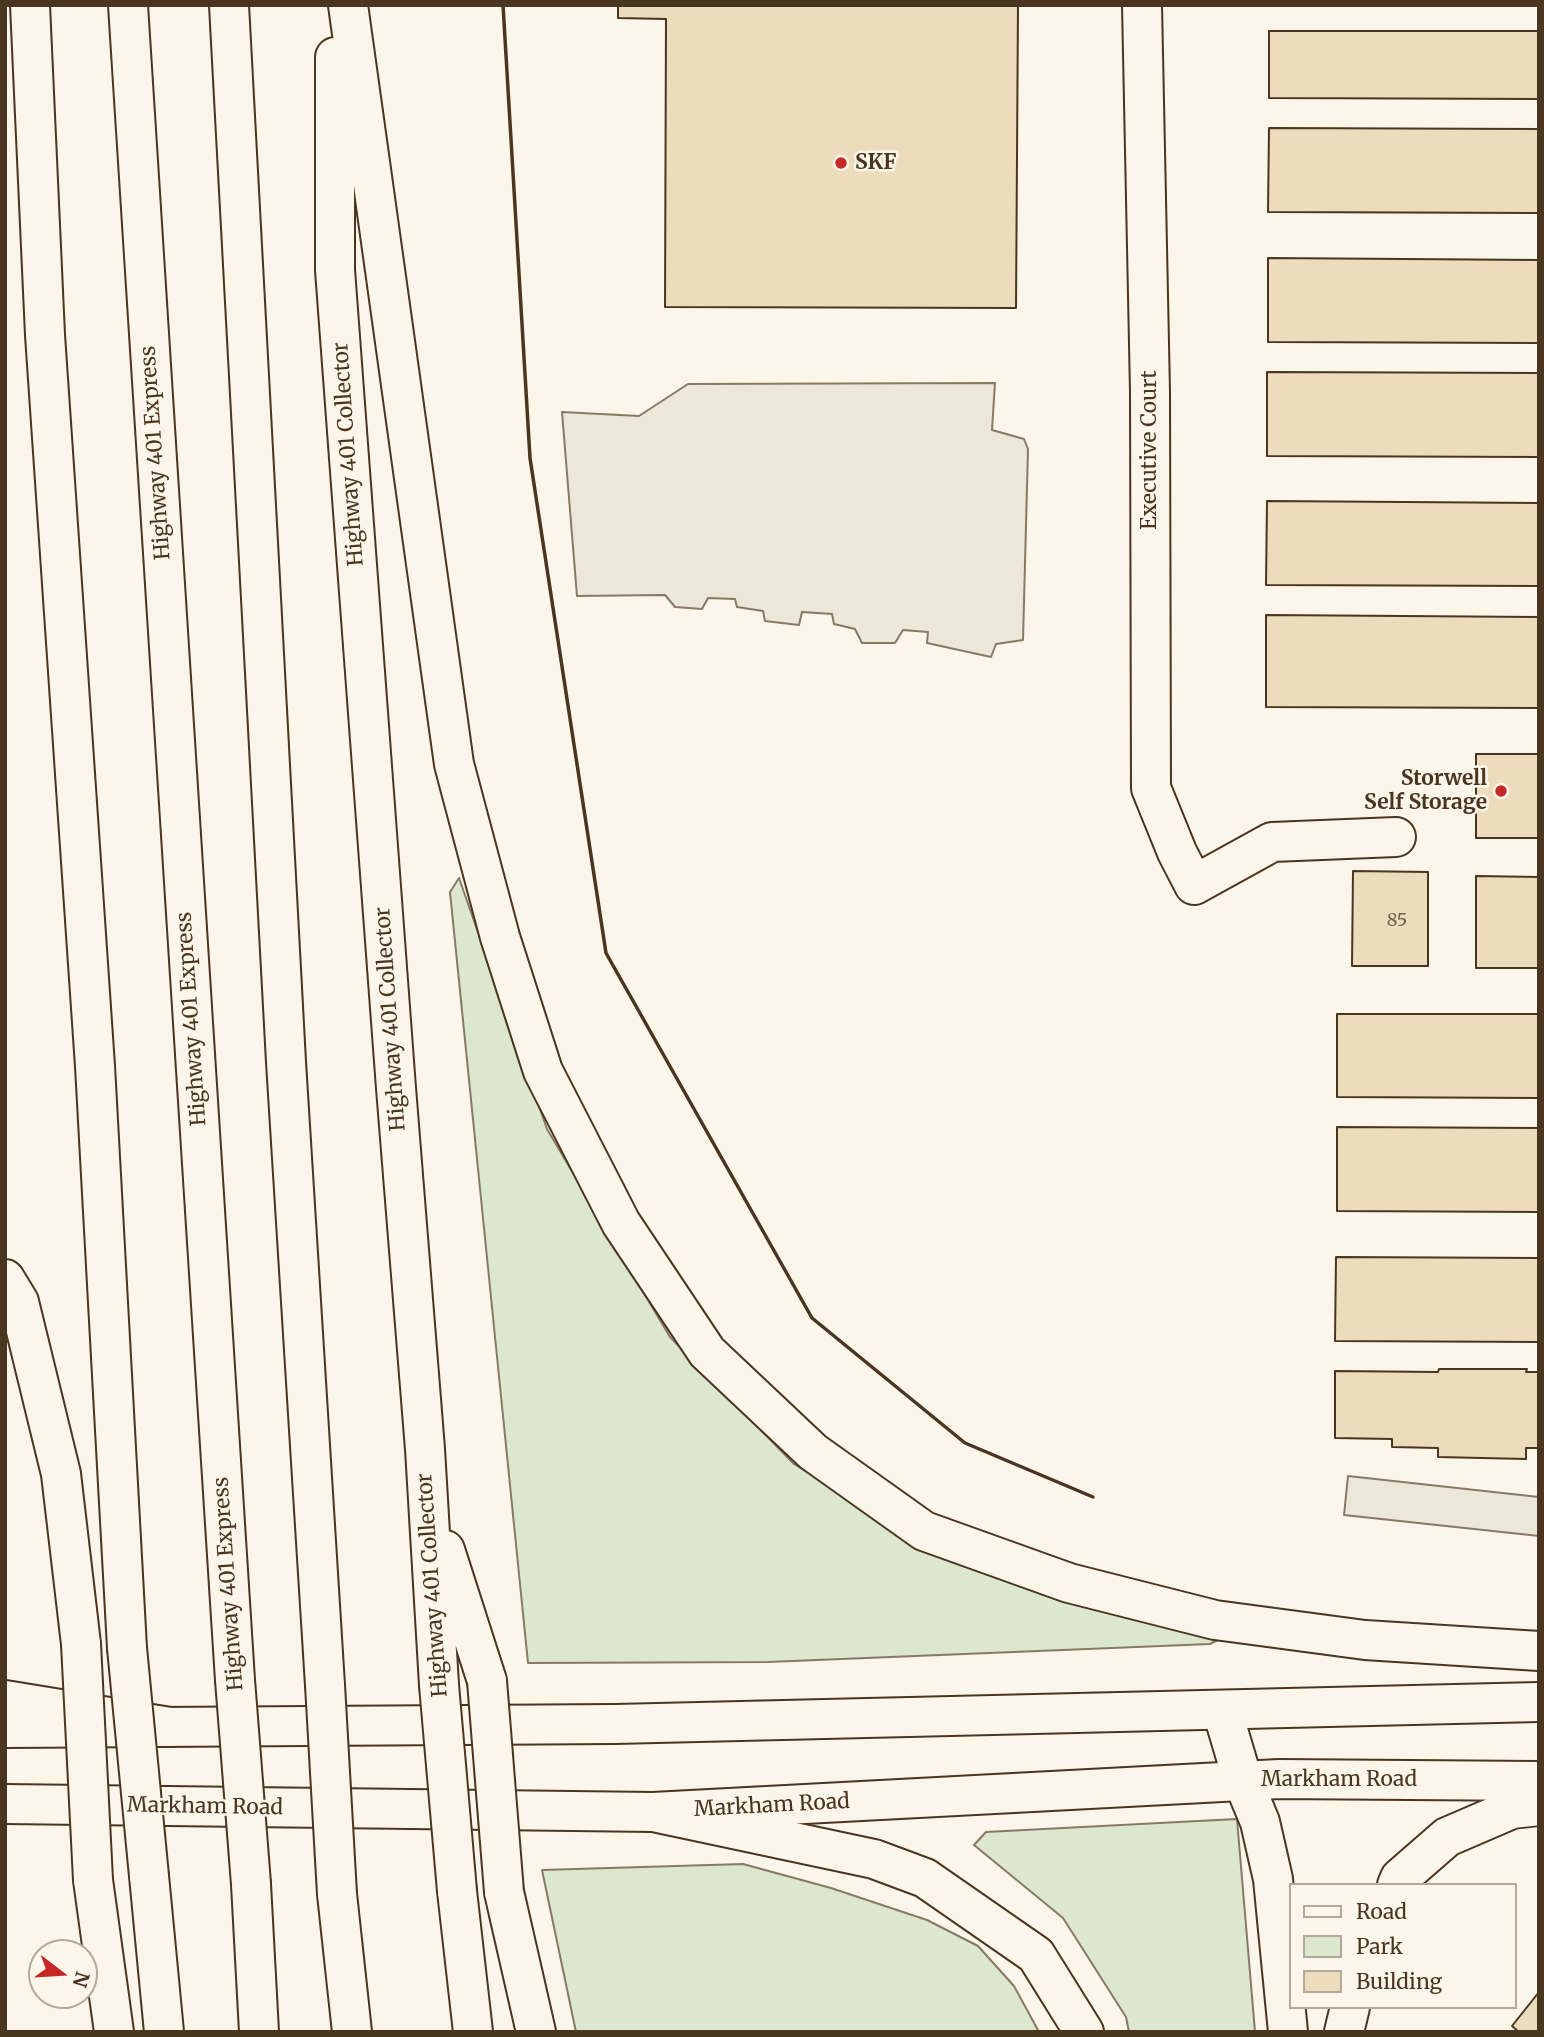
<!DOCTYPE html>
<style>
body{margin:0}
#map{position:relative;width:1544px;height:2037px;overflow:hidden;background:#fbf6e9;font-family:Merriweather,serif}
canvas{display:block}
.frame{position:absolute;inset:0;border:7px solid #4a3520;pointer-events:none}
.legend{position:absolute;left:1289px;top:1883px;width:228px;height:126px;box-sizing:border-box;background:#fbf6e9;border:2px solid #b4a999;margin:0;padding:9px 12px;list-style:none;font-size:21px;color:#4a3520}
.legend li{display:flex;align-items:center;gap:14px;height:35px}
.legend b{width:35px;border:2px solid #b4a999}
.north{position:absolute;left:28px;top:1939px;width:70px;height:70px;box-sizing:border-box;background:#fbf6e9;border:2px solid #b4a999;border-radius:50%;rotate:107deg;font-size:19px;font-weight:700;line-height:28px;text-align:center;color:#4a3520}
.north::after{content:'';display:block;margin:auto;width:24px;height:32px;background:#c62828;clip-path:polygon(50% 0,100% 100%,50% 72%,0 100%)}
</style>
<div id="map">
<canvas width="1544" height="2037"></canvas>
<div class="frame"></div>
<ul class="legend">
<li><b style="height:9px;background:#fbf6e9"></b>Road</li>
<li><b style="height:19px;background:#dce7d0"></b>Park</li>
<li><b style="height:19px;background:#ecdcbc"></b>Building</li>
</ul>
<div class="north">N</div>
</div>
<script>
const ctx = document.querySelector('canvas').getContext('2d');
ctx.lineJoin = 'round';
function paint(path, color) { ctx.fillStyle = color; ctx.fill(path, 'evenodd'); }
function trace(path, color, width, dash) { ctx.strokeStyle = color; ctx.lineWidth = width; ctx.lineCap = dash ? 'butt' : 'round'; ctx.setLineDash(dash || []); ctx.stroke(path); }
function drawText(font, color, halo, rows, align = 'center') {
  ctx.font = font + ' Merriweather,serif'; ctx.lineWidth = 5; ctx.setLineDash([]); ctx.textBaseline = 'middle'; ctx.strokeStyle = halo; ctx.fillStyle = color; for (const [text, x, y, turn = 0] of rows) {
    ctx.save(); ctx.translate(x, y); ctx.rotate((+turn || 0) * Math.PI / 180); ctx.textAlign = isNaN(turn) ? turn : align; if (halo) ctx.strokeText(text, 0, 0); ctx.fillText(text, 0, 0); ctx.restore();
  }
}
const green = new Path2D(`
 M459 878 547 1129 670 1337 794 1464 949 1557 1230 1634 1210 1644 768 1662 528 1663 450 892Z
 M1237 1819 1255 2032H1129L1126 2017 1063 1918 974 1845 986 1832Z
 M743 1864 831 1888 927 1920 978 1946 1014 1986 1039 2032H576L542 1870Z`);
paint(green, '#dce7d0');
trace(green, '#887966', 2);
const parking = new Path2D(`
 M995 383 992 430 1024 439 1028 449 1023 640 996 644 991 657 927 643 928 632 903 630 895 643H862L855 629 834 624 832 614 802 612 799 625 765 621 763 611 737 607 735 599 708 598 702 609 675 607 665 595 577 596 562 412 639 416 688 384Z
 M1348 1476 1539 1497V1536L1344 1515Z`);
paint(parking, '#ede7d9');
trace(parking, '#887966', 2);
const building = new Path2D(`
 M618 5H1018L1016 308 665 307 666 19 618 18Z
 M1269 31H1539V99L1269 98Z
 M1269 128 1539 129V213L1268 212Z
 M1268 258 1539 260V343L1268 342Z
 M1267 372 1539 373V457L1267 456Z
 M1267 501 1539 503V586L1266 585Z
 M1266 615 1539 617V708L1266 707Z
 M1476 754H1539V838H1476Z
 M1353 871 1428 872V966H1352Z
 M1476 876 1539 877V968H1476Z
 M1337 1014H1539V1098L1337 1097Z
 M1337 1127 1539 1128V1212L1337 1211Z
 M1336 1257 1539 1258V1342L1335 1341Z
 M1439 1369H1527L1526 1372H1539V1448H1526V1459L1438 1457V1448L1392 1447V1439L1335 1438V1371L1438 1372Z
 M1539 1992V2032H1519L1512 2026Z`);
paint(building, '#ecdcbc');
trace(building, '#4a3520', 2);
const minor = new Path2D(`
 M1142 5 1150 392 1151 788 1177 852 1194 885 1272 842 1396 837`);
const major = new Path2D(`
 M5 1728 615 1724 1539 1702
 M5 1804 653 1812 1279 1779 1539 1781`);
const highway = new Path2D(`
 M30 5 45 335 95 1066 127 1648
 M128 5 235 1680
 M229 5 286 1062 325 1685
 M348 5 454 764 500 937 543 1071 621 1223 707 1352 813 1452 924 1531 1069 1583 1215 1620 1365 1640 1539 1651
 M335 57V270L396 1088 425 1449 439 1685
 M5 1279 19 1302 61 1474 81 1644
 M445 1550 487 1681
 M5 1700 170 1727
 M1222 1710 1243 1781 1260 1822 1273 1879 1288 2032
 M653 1812 874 1859 925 1878 1036 1955 1084 2032
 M149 1876 164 2032
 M93 1880 114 2032
 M251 1884 259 2032
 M1397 1885 1400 1878 1447 1837 1512 1809 1539 1806
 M457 1891 473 2032
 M504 1892 536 2032
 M337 1894 352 2032
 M1344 2032 1350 2007`);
trace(minor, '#4a3520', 42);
trace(major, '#4a3520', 42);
trace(highway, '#4a3520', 42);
trace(minor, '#fbf6e9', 38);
trace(major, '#fbf6e9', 38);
trace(highway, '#fbf6e9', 38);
const highwayBridge = new Path2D(`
 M81 1644 93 1880
 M127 1648 149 1876
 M235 1680 251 1884
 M487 1681 504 1892
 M325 1685 337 1894
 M439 1685 457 1891`);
trace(highwayBridge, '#4a3520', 42, []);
trace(highwayBridge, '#fbf6e9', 38);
trace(new Path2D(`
 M503 5 530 458 606 953 812 1318 965 1443 1093 1497`), '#4a3520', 3.5);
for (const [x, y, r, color] of [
 [841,163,7,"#c62828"],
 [1501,791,7,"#c62828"]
]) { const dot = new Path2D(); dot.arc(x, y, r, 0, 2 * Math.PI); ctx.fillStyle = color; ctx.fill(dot); trace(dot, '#fbf6e9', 2.5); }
drawText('18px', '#725f47', null, [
 ["85",1397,921]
]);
drawText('bold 21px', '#4a3520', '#fbf6e9', [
 ["SKF",855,163],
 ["Storwell",1487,779,"right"],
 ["Self Storage",1487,803,"right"]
], 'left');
drawText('21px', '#4a3520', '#fbf6e9', [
 ["Executive Court",1150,450,-90],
 ["Highway 401 Express",156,453,-94],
 ["Highway 401 Collector",349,454,-94],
 ["Highway 401 Express",192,1019,-94],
 ["Highway 401 Collector",391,1019,-94],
 ["Highway 401 Express",229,1584,-94],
 ["Highway 401 Collector",433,1585,-94],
 ["Markham Road",1339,1780],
 ["Markham Road",772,1806,-3],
 ["Markham Road",205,1807,1]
]);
</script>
